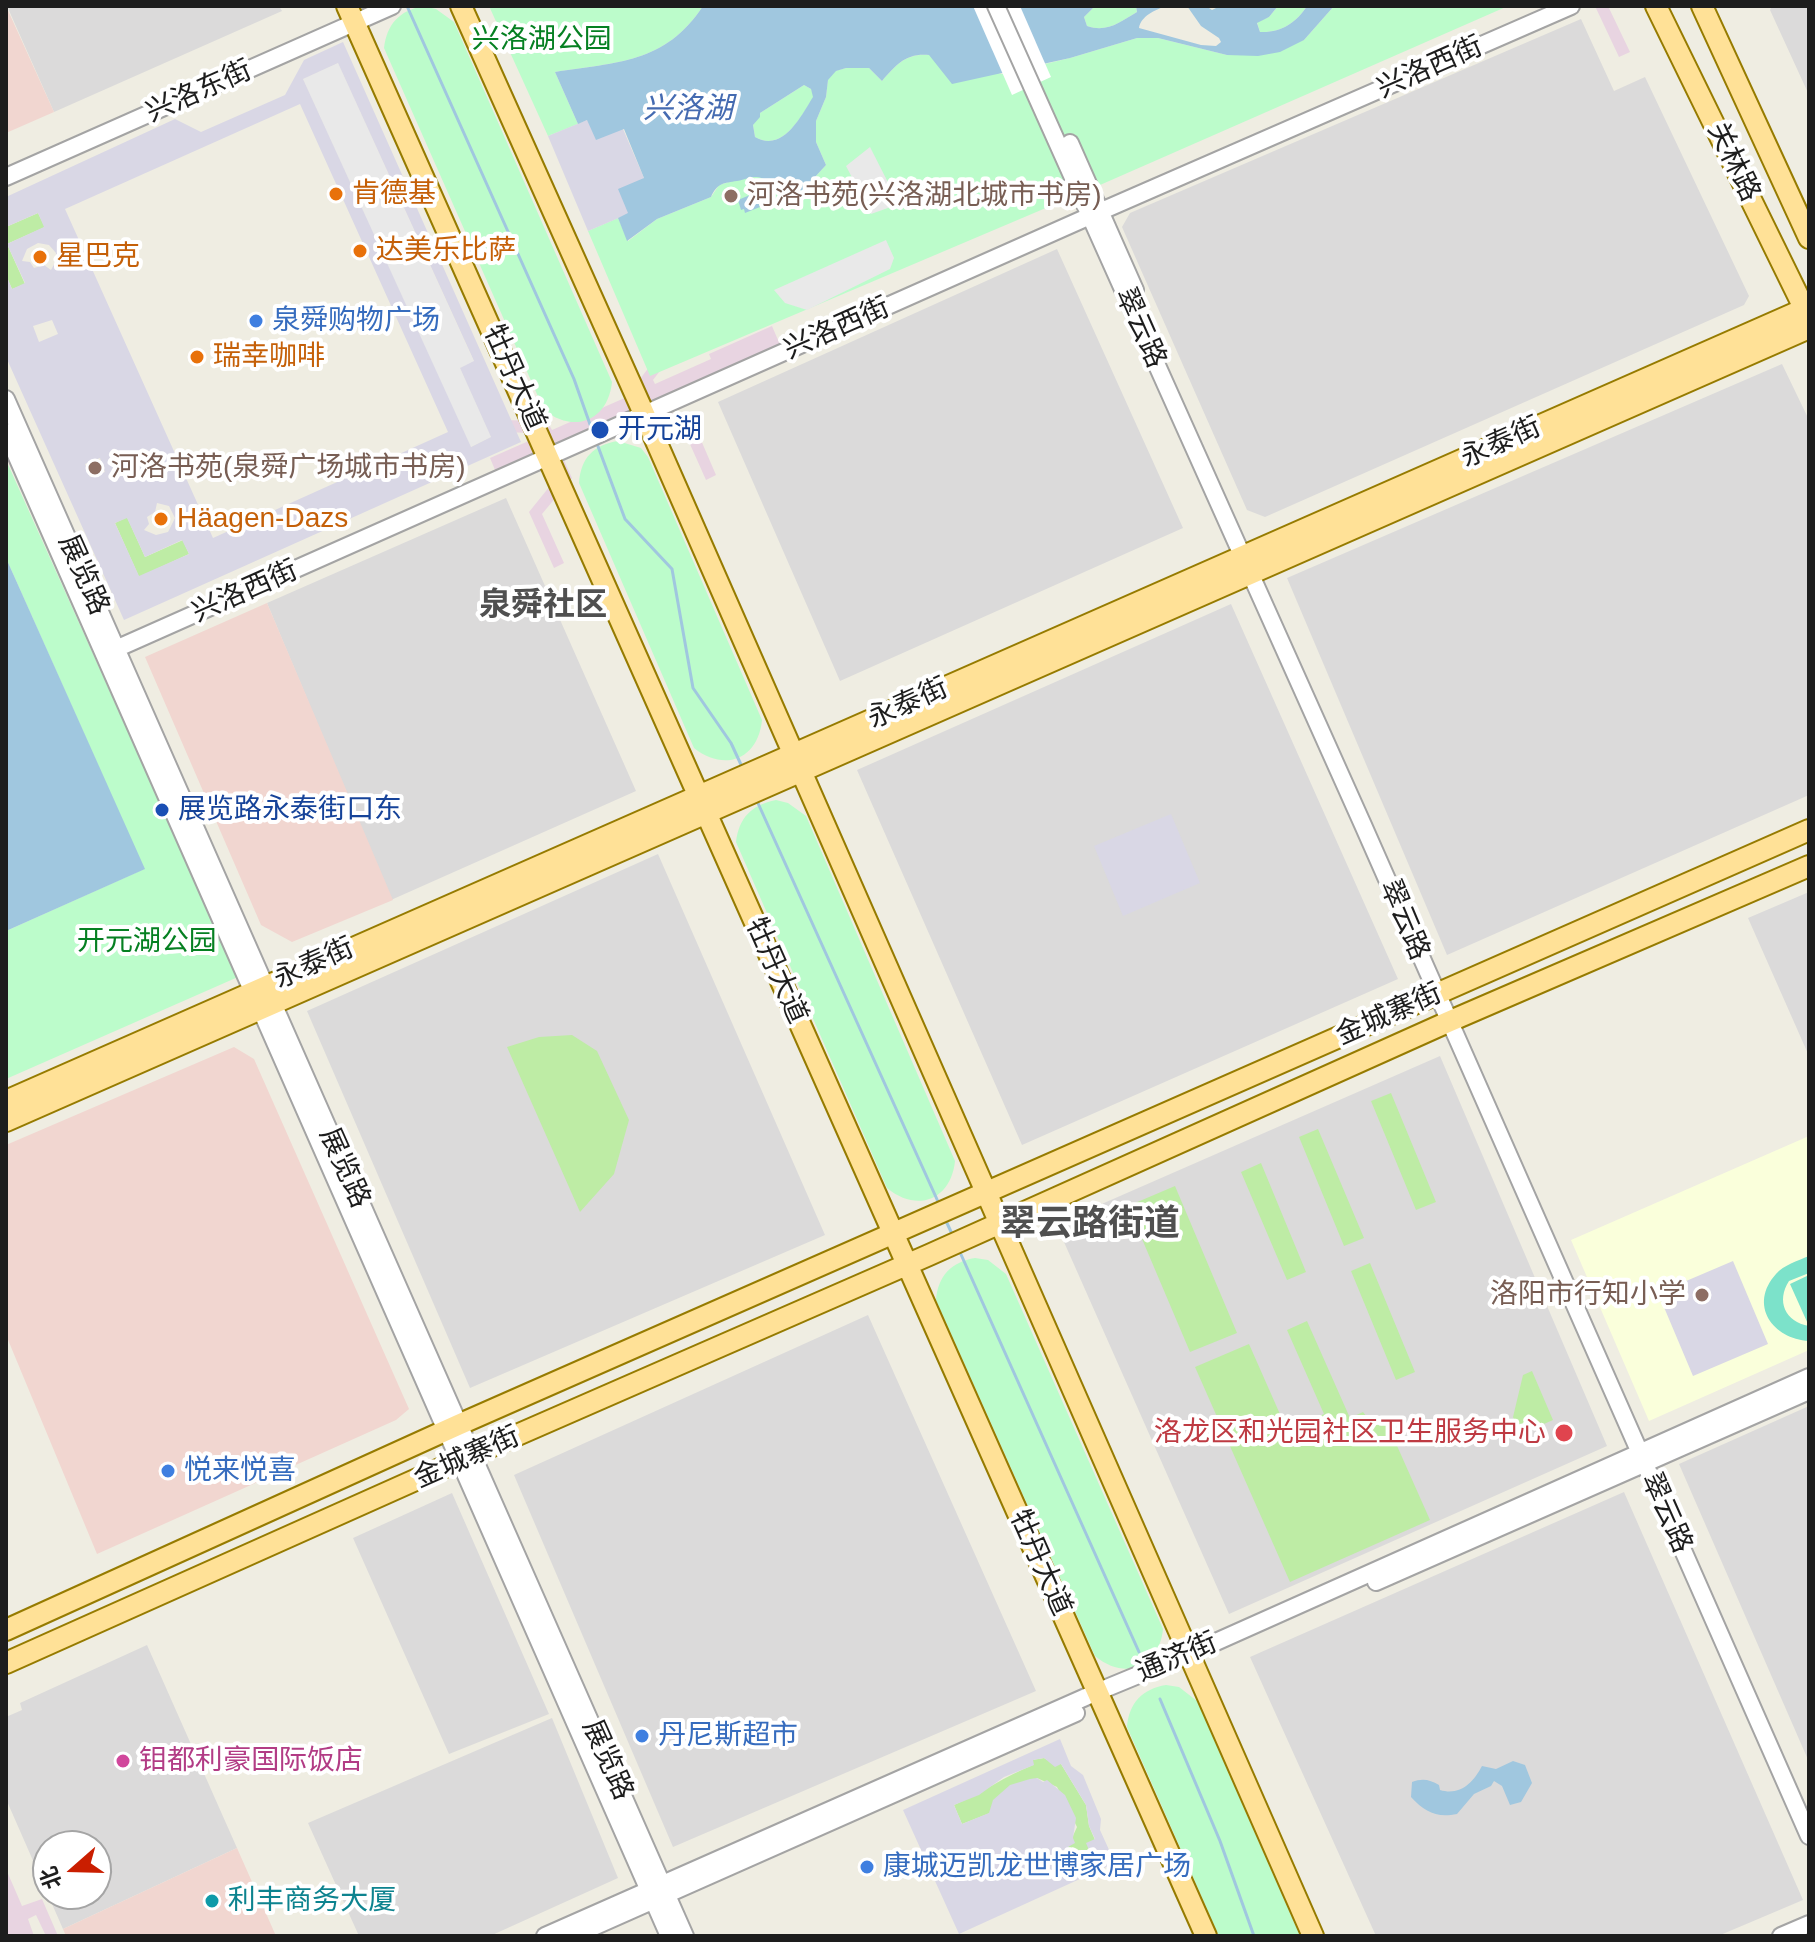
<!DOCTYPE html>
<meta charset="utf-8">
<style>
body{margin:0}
#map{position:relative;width:1815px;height:1942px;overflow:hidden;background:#efede2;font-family:Arial,"Noto Sans SC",sans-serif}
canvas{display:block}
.frame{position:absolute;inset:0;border:8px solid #1d1d1d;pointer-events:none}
.north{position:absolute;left:32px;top:1830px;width:80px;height:80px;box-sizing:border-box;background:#fff;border:2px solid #a5a5a5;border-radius:50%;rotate:250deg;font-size:22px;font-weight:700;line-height:32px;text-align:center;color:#1d1d1d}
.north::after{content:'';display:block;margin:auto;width:28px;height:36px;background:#ca1e00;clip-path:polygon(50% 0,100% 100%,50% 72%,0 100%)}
</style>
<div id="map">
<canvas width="1815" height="1942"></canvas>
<div class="frame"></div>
<div class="north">北</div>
</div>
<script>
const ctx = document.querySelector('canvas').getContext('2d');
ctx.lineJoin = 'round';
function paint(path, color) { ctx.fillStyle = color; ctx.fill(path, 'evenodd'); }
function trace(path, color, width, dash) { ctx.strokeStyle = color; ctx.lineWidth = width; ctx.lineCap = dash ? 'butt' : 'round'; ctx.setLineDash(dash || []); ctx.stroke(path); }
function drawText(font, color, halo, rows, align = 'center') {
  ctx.font = font + ' Arial,"Noto Sans SC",sans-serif'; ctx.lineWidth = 8; ctx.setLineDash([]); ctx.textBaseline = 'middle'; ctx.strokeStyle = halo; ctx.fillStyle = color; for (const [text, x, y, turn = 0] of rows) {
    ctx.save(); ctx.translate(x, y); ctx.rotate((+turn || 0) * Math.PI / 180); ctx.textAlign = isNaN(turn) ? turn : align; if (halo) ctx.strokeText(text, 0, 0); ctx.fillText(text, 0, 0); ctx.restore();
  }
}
paint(new Path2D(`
 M7 6H279L282 11 54 112Z
 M1772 6H1809V95L1770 10Z
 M1581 19 1614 91 1645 77 1749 296 1744 305 1265 517 1247 510 1122 227 1130 213Z
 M1057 249 1183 528 840 681 718 402Z
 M1782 364 1809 420V795L1447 955 1287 578Z
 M506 498 636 791 391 900 267 603Z
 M1231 604 1398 979 1022 1145 857 770Z
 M658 854 825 1235 470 1388 307 1011Z
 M1809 892V1056L1748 918Z
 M1440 1056 1607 1446 1229 1614 1056 1224Z
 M868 1315 1036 1691 673 1847 514 1475Z
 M1809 1406V1762L1679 1464Z
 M1624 1492 1803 1900 1718 1936H1376L1250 1657Z
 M452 1493 549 1714 449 1754 353 1538Z
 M147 1645 237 1848 63 1929 6 1799V1717L22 1710 20 1703ZM48 1846H96V1894H48Z
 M552 1718 618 1878 490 1936H359L308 1823Z`), '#dbdada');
paint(new Path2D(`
 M6 6 54 112 6 133Z
 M267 603 393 900 292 942 261 925 145 657Z
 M234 1047 254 1059 409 1409 396 1420 97 1554 6 1335V1145Z
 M237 1848 276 1936H66L63 1929Z`), '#f1d6d0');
paint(new Path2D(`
 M1595 6H1608L1630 52 1619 57Z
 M772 326 787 361 766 370 765 367 668 411 694 424 716 475 706 480 685 433 660 422 657 415 563 458 572 478 542 514 564 563 554 568 529 512 558 476 552 462 501 484 490 458 540 436 539 433 493 432 500 420 547 421 552 430 645 389 640 379 669 341 682 342 653 380 655 384 711 359 709 354Z
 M6 1869 22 1906 42 1899 58 1936H46L36 1915 28 1919 34 1936H6Z`), '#e8d4e1');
paint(new Path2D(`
 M1809 1136V1350L1649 1421 1571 1240Z`), '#faffdb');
paint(new Path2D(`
 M38 213 45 227 7 244 25 284 12 289 6 275V227Z
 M127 517 145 557 183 540 189 554 139 577 115 523Z
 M572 1035 597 1051 629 1120 614 1174 580 1212 507 1047 539 1037Z
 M1391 1093 1436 1202 1416 1210 1371 1101Z
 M1318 1129 1364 1238 1344 1246 1299 1137Z
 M1261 1163 1306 1272 1287 1280 1241 1172Z
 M1175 1186 1237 1333 1190 1352 1128 1206Z
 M1370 1263 1415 1372 1396 1380 1351 1271Z
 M1307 1321 1350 1418 1363 1412 1374 1426 1386 1421 1430 1520 1290 1582 1195 1367 1249 1344 1287 1430 1324 1414 1287 1330Z
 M1532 1371 1553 1420 1521 1434 1513 1417 1523 1375Z
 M1044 1758 1053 1763 1061 1764 1086 1805 1089 1826 1095 1840 1089 1850 1073 1857 1068 1847 1077 1827 1057 1787 1037 1778 990 1813 962 1824 954 1805C982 1793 1005 1776 1033 1765L1032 1760Z`), '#beeca5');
paint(new Path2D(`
 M423 6 436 9 454 22 612 382C608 421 574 434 544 410L384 48C387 24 399 11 423 6Z
 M489 6H703C665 64 616 62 555 72L578 124 548 136Z
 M1095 6H1136L1137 12C1120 22 1107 33 1087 26L1084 17Z
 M1278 6H1307C1296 23 1281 33 1260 32L1257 22 1269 17Z
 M1334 6H1508L1100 185 650 376 588 231 618 218 628 241 657 219 711 197 719 185 753 175 777 179 783 194 797 188 803 190 826 165 816 142V121L826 97 828 79 835 71 846 68H869L882 81C897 64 906 53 930 55L939 64 1003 74 1070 58 1137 38H1158L1227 55 1304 40Z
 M804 85 811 89 814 97C801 116 783 153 755 137L753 125 760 113Z
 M618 441 641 448 648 457 762 720C758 760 724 772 694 748L579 483C581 458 593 445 618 441Z
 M6 460 238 977 6 1079V931L144 869 6 558Z
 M776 800 788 803 806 816 955 1161C951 1200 917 1213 887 1188L736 842C739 818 751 805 776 800Z
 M975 1258 988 1260 1006 1274 1163 1629C1159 1668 1125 1681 1095 1656L936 1300C938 1276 951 1262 975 1258Z
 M1166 1685 1179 1687 1197 1701 1300 1936H1219L1127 1727C1129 1703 1142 1689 1166 1685Z`), '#bcfccb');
paint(new Path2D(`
 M1809 1256V1273L1789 1281C1776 1301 1785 1322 1809 1326V1341C1773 1339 1748 1305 1776 1274 1784 1265 1797 1261 1809 1256Z
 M1809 1275V1323L1808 1324 1790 1284Z`), '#7ce2ca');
paint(new Path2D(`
 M338 63 474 362 460 368 491 437 470 447 303 79Z
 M870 147 899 204 871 214 846 166Z
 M886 240 894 258 890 269 807 310 785 303 774 290Z`), '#e9e9e9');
paint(new Path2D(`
 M343 42 521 442 124 620 6 357V275L12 289 25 283 7 244 44 227 38 213 6 227V197L175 119 201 132 285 95 304 60ZM338 63 474 361 460 368 491 437 471 447 303 79ZM300 104 448 432 213 538 65 209ZM38 243 49 245 56 253 57 259 51 270 44 265 34 268 30 262 22 261 27 249ZM52 320 58 334 39 342 33 326ZM100 458 105 472 90 477 85 464ZM157 503 169 506 175 518 168 532 156 535 144 530 149 524 147 517 155 512ZM127 518 145 557 182 540 189 554 139 576 115 523Z
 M587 120 623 129 644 178 628 214 588 231 548 136Z
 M1171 814 1200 883 1123 916 1094 846Z
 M1733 1261 1768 1344 1693 1376 1658 1293Z
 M1060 1739 1071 1766 1083 1775 1101 1819 1100 1830 1115 1863 959 1934 903 1810ZM1044 1758 1055 1767 1061 1764 1086 1805 1089 1826 1095 1839 1086 1843 1089 1850 1072 1856 1068 1847 1075 1843 1073 1838 1076 1818 1065 1795 1047 1780 1043 1782 1037 1778 1030 1779 1010 1785 993 1800 989 1813 962 1824 954 1805 979 1795 1004 1777 1034 1765 1033 1760Z`), '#d9d7e5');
paint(new Path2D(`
 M703 6H1095L1084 17 1087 26C1107 33 1120 22 1137 12L1136 6H1166C1155 10 1141 16 1139 28L1201 45 1216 46 1221 42 1219 38 1201 26 1187 6H1206L1212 10 1220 6H1278L1269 17 1257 23 1260 32C1281 33 1296 23 1307 6H1334L1304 40 1280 52 1258 56 1227 55 1158 38H1137L1070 58 952 84 929 55C906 53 897 64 882 81L869 68H846L836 71 828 80 826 97 816 121V142L826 165 803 190 799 192 796 188 783 193 784 196 779 199 777 194 782 191 777 179 769 182C756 173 751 178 737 181 724 183 717 183 711 197L657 219 627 241 618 218 628 213 618 189 644 178 624 129 596 140 587 120 578 124 555 72C616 62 665 64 703 6ZM804 85 811 89 813 97C801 116 783 153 755 137L753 125 760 117V113Z
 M750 195 751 198 755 196 760 207 745 213 744 209 741 210 738 200Z
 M6 558 145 869 6 931Z
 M1513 1761 1525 1765 1532 1783 1521 1802 1510 1805 1502 1786 1494 1781 1491 1786 1474 1794 1457 1814C1436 1818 1425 1812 1411 1797L1412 1782C1423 1778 1430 1780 1439 1785L1440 1790C1460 1796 1473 1783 1482 1766L1496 1769Z`), '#a0c7df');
paint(new Path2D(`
 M973 6H1020L1051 77 1012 95Z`), '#fff');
trace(new Path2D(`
 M407 6 574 379 592 430
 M596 441 625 519 672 569 693 688 731 743 743 769
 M757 801 940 1206
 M946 1221 953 1236
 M959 1250 1139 1652
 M1160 1699 1220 1841 1254 1936`), '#a0c7df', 3);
const minor = new Path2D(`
 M996 6 1363 825 1809 1836
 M1070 143 1135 290
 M6 177 392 6
 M6 399 685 1936
 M6 432 669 1936
 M109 652 1090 216 1571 6
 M1376 1582 1809 1391
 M545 1936 1097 1692 1189 1654 1809 1377
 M573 1936 1076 1713
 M1781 1936 1809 1924`);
const major = new Path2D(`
 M347 6 1206 1936
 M461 6 641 407 1313 1936
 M1656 6 1809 318
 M1702 6 1809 238
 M6 1101 1809 307
 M6 1121 1809 328
 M6 1630 458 1425 1809 830
 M6 1663 460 1460 929 1255 1448 1022 1809 866`);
trace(minor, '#a4a4a4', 20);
trace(major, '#967b00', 24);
trace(minor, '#fff', 16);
trace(major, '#ffe197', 20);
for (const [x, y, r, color] of [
 [336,194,8,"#e8710a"],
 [731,196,8,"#8d6e63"],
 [360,251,8,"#e8710a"],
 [40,257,8,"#e8710a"],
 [256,321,8,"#3f7fe0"],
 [197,357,8,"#e8710a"],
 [600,430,10,"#1a4fb4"],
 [95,468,8,"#8d6e63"],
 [161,519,8,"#e8710a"],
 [162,810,8,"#1a4fb4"],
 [1702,1295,8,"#8d6e63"],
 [1564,1433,10,"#e0444e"],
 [168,1471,8,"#3f7fe0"],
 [642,1736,8,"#3f7fe0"],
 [123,1761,8,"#d1479c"],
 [867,1867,8,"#3f7fe0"],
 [212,1901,8,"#0f9aa8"]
]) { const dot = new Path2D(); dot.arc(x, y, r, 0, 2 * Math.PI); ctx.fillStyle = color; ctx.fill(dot); trace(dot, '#fff', 3); }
drawText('28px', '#068022', '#fff', [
 ["兴洛湖公园",542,40],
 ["开元湖公园",147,942]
]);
drawText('28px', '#1d1d1d', '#fff', [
 ["兴洛西街",1430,68,-24],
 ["兴洛东街",199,92,-24],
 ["关林路",1733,162,64],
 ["翠云路",1140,328,66],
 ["兴洛西街",837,329,-24],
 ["牡丹大道",514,378,66],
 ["永泰街",1501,443,-24],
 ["展览路",83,575,66],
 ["兴洛西街",245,592,-24],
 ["永泰街",908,704,-24],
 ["翠云路",1404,920,67],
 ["永泰街",314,964,-24],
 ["牡丹大道",776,971,66],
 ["金城寨街",1389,1015,-24],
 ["展览路",344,1168,66],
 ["金城寨街",467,1458,-24],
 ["翠云路",1666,1513,66],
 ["牡丹大道",1040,1563,66],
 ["通济街",1177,1658,-23],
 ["展览路",607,1760,66]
]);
drawText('28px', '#c56008', '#fff', [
 ["肯德基",352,194],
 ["达美乐比萨",376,251],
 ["星巴克",56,257],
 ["瑞幸咖啡",213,357],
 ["Häagen-Dazs",177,519]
], 'left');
drawText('28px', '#785e54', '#fff', [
 ["河洛书苑(兴洛湖北城市书房)",747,196],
 ["河洛书苑(泉舜广场城市书房)",111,468],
 ["洛阳市行知小学",1686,1295,"right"]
], 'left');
drawText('28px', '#366cbe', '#fff', [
 ["泉舜购物广场",272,321],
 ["悦来悦喜",184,1471],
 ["丹尼斯超市",658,1736],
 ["康城迈凯龙世博家居广场",883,1867]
], 'left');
drawText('28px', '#164399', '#fff', [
 ["开元湖",618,430],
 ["展览路永泰街口东",178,810]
], 'left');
drawText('28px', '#be3a42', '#fff', [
 ["洛龙区和光园社区卫生服务中心",1546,1433]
], 'right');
drawText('28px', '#b23c85', '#fff', [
 ["钼都利豪国际饭店",139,1761]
], 'left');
drawText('28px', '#0d838f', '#fff', [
 ["利丰商务大厦",228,1901]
], 'left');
drawText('italic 30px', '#456bb1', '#fff', [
 ["兴洛湖",688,110]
]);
drawText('bold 32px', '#505050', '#fff', [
 ["泉舜社区",543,606]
]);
drawText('bold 36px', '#505050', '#fff', [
 ["翠云路街道",1090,1225]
]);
</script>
